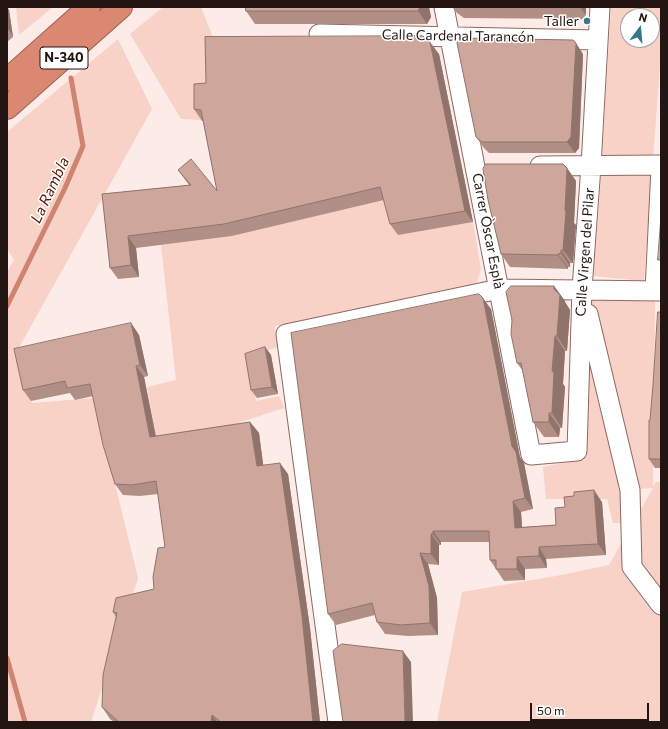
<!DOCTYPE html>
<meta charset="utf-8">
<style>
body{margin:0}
#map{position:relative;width:668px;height:729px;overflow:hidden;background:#fdebe7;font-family:Commissioner,sans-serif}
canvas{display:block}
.frame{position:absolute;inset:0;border:8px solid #231511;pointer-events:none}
.north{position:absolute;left:620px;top:8px;width:40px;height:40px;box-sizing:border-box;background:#fff;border:1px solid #a7a1a0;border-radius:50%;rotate:16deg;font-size:11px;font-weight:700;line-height:16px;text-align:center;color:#231511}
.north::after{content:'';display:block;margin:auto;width:14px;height:18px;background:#357888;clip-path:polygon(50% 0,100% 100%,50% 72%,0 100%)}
.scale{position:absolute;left:530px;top:703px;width:119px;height:18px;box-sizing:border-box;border:2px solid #231511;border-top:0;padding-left:5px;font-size:12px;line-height:14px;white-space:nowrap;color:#231511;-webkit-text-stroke:3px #fff;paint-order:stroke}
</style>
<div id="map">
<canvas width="668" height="729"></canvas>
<div class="frame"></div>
<div class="north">N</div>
<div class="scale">50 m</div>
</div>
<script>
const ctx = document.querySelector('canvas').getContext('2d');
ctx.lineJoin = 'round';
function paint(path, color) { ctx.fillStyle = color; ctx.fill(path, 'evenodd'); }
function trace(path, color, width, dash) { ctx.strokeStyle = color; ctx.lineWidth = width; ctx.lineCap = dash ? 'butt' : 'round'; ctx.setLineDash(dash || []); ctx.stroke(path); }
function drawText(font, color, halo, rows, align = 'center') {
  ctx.font = font + ' Commissioner,sans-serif'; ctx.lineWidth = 3; ctx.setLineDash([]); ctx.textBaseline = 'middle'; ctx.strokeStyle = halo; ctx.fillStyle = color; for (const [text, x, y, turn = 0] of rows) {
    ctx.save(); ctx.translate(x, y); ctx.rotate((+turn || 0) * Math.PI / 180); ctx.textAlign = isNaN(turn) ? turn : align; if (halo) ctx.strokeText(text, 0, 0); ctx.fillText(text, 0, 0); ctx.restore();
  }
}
paint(new Path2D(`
 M16 7H53L19 35Z
 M163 7H201L216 45 202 120 181 119 130 34Z
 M611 7H661V52L644 281 593 276 599 208ZM628 16H652V40H628Z
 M118 39 152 109 16 353 32 403 94 398 138 578 91 722H7V272L14 260 7 249V132Z
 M388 199 473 222 481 269 474 292 275 326 278 347 250 356 256 401 279 396 284 408 158 449 147 387 176 380 161 245 232 236Z
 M591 299 655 301 653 487 656 482H661V722H437L462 592 556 576 609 565 653 488 638 489Z
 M585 334 620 488 621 523H613L607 499H546L543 467 582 459Z`), '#f8d1c7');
trace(new Path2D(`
 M7 306 65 188 83 146 71 78
 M7 658 25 722`), '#cf846f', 5);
const street = new Path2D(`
 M444 7 531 455 577 451 582 289 591 166 600 7
 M319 34 597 40
 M540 166 661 165
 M655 291 661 168
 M588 314 630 490 632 567 661 605
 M338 722 286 334 499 289 661 291`);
const highway = new Path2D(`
 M7 80 89 7
 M7 108 121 7`);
trace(street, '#8d695f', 21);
trace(highway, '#9b6050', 24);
trace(street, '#fff', 19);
trace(highway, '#db8872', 22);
paint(new Path2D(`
 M7 7 9 10 13 37 7 42Z
 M246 7H429L431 17 427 24H255L246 11Z
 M452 7H586V15L582 19 464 18 457 13Z
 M439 54 473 222 398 235 390 224 384 200 232 236 136 248 139 277 118 279 110 268 102 194 189 185 178 170 217 191 203 121H202L194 109 206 83Z
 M583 54 579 148 575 153H489L484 148 476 137Z
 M567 168 576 181 574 223 576 225 573 263H570V267H568V269L510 267 501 254Z
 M554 286 565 301V302L570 310 567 351H565L563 384 565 387 562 428H560L559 437H544L533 422 523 371 517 363Z
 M491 309 520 457 524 463 533 509 521 512 522 527 556 525 565 507 602 502 606 555 546 559 547 568 525 569V580L504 581 490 560V542H441V545H439V565L428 564 437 598 438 635 408 636 385 634 377 622 375 615 336 625 328 614Z
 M661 312V468H655L649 459Z
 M131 323 139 335 148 376 144 377 156 436 250 422 259 433 263 465 288 474 310 628 320 722H114L110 719 102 707 116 617 113 612 154 589 165 547 158 494 140 496 123 495 115 484 93 396 75 400 70 393 31 401 23 390Z
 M265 347 271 355 278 394 257 398 251 390Z`), '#b18f85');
paint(new Path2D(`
 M7 7 9 10 13 37 7 27Z
 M420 7H429L431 17 427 24 418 11Z
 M580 7H586V15Z
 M430 42 439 54 473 222 465 211Z
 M576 43 583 54 579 148 575 153 567 142Z
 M567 168 576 181 574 223 576 225 573 263 563 250Z
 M128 236 136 248 139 277 131 265Z
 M561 250 570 263V267L561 253Z
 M558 254 568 267V269L558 255Z
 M554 286 565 301V302L570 310 567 351 557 336 554 289Z
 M483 298 491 309 520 457 524 463 533 509 525 498 512 446Z
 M131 323 139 335 148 376 140 365Z
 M555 336 565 351 563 384 565 387 562 428 552 413V371Z
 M265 347 271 355 278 394 272 387Z
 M136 366 144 377 158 448 150 437Z
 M549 413 560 428 559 437 549 422Z
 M250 422 259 433 265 478 257 466Z
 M280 463 288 474 310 628 320 722H313Z
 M594 490 602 502 606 555 598 544Z
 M513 501 521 512 523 539 515 528Z
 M433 531 441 542V545L433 534Z
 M431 534 439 545V565L431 554Z
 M539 547 546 559 547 568 539 556Z
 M420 553 428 564 437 598 438 635 430 623Z
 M517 557 525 569V580L517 569Z
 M403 651 411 662 413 722H405Z
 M212 715 217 722H211Z`), '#90746c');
const building = new Path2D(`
 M246 7H420L418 11H246Z
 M423 36 430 42 465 211 390 224 380 187 224 224 128 236 131 265 110 268 102 194 191 185 178 170 191 159 217 191 201 110 194 109V84L206 83 205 37Z
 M461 38 573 40 576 43 571 137 567 142H482L476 137 457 43Z
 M486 164H563L567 168 565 211H566L563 250H561V253L558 254V255L501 254 488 200 483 169Z
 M661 217V260H658Z
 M511 286H554V289L560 295 557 336H555L552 371 554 372 552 413H549V422H533L521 363H517L511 334 512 320 506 292Z
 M479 294 483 298 512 446 516 452 525 498 513 501 515 528 556 525 555 508 565 507 564 497 574 496V492L594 490 598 544 539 547V556L517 557V569H496V560H490L489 531H433V534H431V554L420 553 429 586 430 623 401 625 377 622 372 603 328 614 291 333Z
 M658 312H661V459H649V420H650L653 385Z
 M131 323 140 365 136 366 150 437 250 422 257 466 280 463 302 616 313 722H221L212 715 211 722H119L102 707 103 675 117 613 113 612 116 598 154 589 153 577 158 548 165 547 156 481 132 485 115 484 103 445 90 384 67 388 65 381 23 390 14 349Z
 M265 347 272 387 251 390 245 354Z
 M342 644 403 651 405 722H343L333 651Z`);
paint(building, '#cea69b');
trace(building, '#90746c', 1);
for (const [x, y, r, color] of [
 [587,21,4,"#357888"]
]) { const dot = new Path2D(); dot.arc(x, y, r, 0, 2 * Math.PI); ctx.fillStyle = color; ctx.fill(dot); trace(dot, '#fff', 1.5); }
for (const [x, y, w] of [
 [64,58,48]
]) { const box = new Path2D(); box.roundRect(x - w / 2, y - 11, w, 22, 3); ctx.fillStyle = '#fff'; ctx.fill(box); trace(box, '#231511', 1); }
drawText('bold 13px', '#231511', null, [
 ["N-340",64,58]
]);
drawText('14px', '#231511', '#fff', [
 ["Taller",579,21]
], 'right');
drawText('14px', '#231511', '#fff', [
 ["Calle Cardenal Tarancón",458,36,1],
 ["Carrer Òscar Esplà",488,231,79],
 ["Calle Virgen del Pilar",585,252,-86]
]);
drawText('italic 15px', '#571301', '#fff', [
 ["La Rambla",50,190,-65]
]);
</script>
